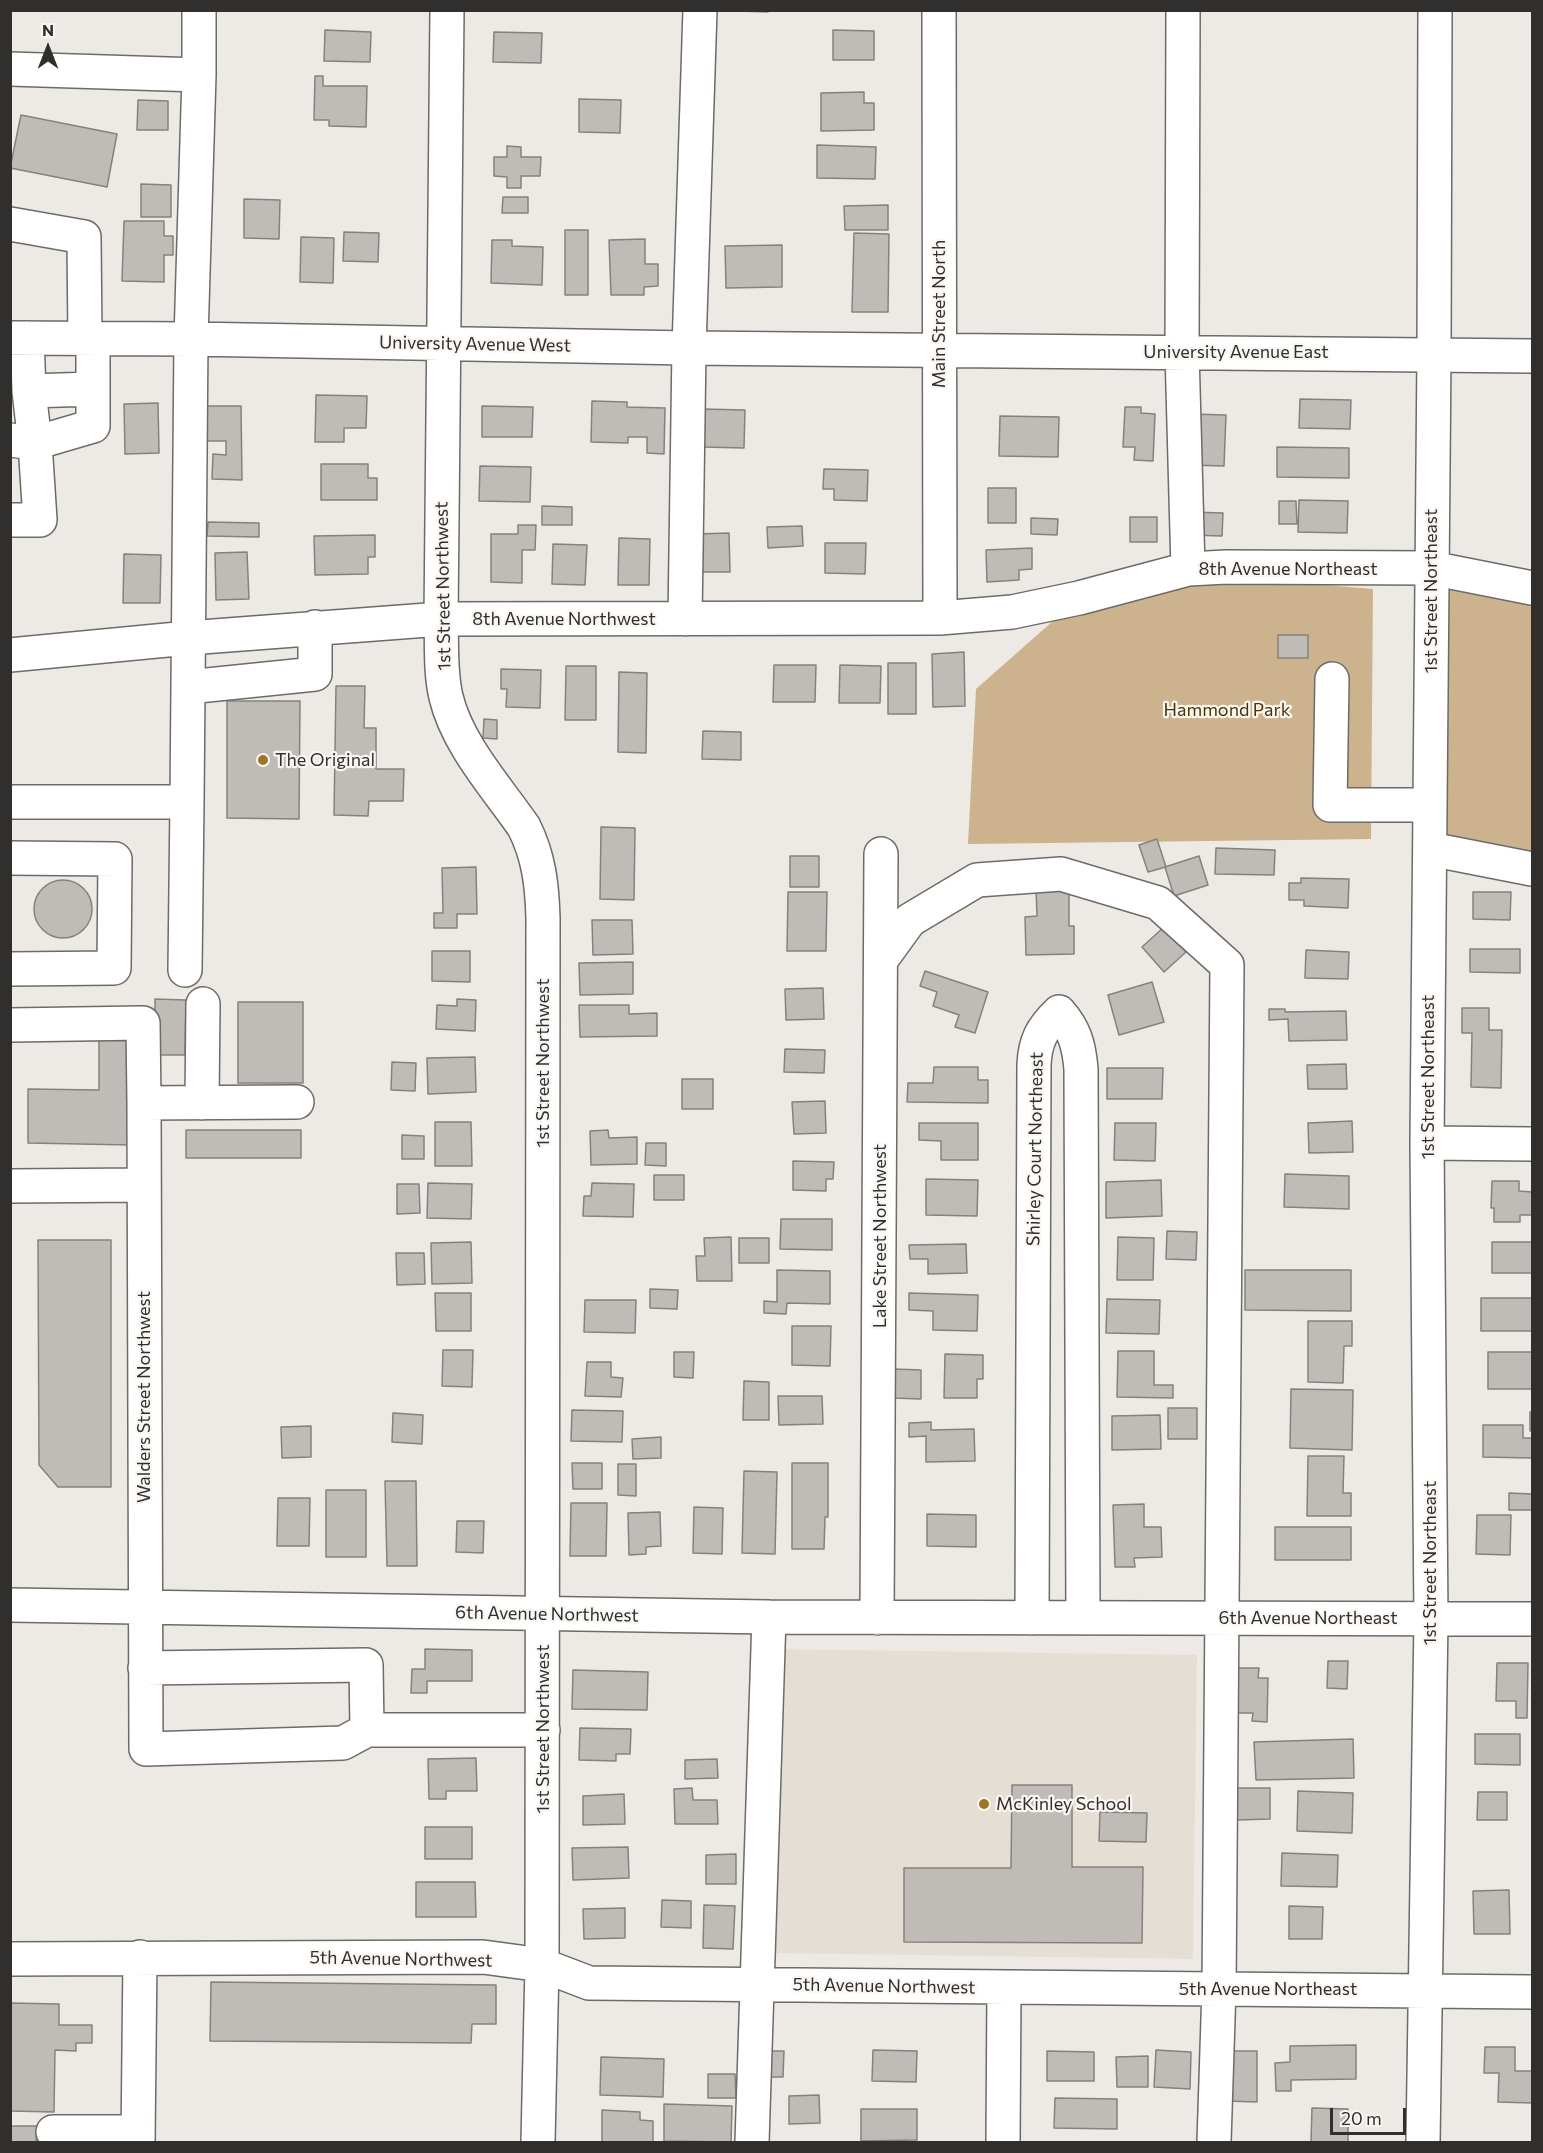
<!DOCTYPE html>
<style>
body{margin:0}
#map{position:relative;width:1543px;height:2153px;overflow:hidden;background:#edeae6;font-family:Commissioner,sans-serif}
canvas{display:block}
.frame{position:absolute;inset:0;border:12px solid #302f2e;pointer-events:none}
.north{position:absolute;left:18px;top:18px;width:60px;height:60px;-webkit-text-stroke:4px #faf7f3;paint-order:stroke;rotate:0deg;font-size:16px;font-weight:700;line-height:24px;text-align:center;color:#302f2e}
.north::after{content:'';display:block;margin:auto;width:21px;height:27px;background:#302f2e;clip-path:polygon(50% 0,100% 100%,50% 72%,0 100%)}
.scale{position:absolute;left:1330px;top:2108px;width:76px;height:27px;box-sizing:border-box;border:3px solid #302f2e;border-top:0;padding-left:8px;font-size:18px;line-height:21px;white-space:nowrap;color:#302f2e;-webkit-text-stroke:4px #faf7f3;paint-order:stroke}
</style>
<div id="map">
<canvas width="1543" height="2153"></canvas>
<div class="frame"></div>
<div class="north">N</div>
<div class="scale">20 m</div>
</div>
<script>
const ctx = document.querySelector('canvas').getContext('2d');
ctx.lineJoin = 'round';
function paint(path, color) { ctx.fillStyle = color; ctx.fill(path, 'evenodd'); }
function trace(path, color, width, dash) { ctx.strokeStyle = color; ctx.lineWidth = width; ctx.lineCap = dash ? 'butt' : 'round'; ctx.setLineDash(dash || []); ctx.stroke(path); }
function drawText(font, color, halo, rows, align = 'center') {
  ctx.font = font + ' Commissioner,sans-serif'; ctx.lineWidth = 4.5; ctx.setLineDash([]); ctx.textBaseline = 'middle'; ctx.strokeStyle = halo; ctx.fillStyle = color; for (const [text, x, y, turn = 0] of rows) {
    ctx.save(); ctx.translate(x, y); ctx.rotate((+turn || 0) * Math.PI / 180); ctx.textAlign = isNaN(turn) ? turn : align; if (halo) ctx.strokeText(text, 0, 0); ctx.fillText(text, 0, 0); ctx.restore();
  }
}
paint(new Path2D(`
 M775 1649 1197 1655 1193 1959 771 1953Z`), '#e5ded4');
paint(new Path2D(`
 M1431 568 1532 588V867L1430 849Z
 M1227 577 1373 589 1371 839 968 844 976 689 1079 598Z`), '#ccb38e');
const building = new Path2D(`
 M709 10H768V12Z
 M325 30 371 32 370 62 324 61Z
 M833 30 874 31V60H833Z
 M494 32 542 33 541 63 493 62Z
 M315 76H323V86H367L366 127 329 126V120H314Z
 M864 92V103H874V130L821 131V93Z
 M579 99 621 100 620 133 579 132Z
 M138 100 168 101V130H137Z
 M21 115 117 134 107 187 10 168Z
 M817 145 876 147 875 179 817 178Z
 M507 146 521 147V157H541L540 176H521V188H507V177L494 176V157H507Z
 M141 184 171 185V217H141Z
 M503 197H528V213H502Z
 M244 199 280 200 279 239 244 238Z
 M888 205V230H845L844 206Z
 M124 221H164V236H173V255H164V282L122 281Z
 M565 230H588V295H565Z
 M344 232 379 233 378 262 343 261Z
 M854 233 889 234 888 312H852Z
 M301 237 334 238 333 283 300 282Z
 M645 239V264H658V286L644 287V295H611L609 240Z
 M492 240H512V246L543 247 542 285 491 283Z
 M782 245V287L726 288 725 246Z
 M316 395 367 396 366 428H344V442H315Z
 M1300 399 1351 400 1350 429 1299 428Z
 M592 401 627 402V407L665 408 664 454 647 453V437H628V443L591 442Z
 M158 403 159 453 125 454 124 404Z
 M205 406H241L242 480 212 479 213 454 226 455V441H205Z
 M482 406 533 407 532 437H482Z
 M1125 407H1141V413L1155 414 1153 461 1134 460 1135 447H1123Z
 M703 409 745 410 744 448 702 447Z
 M1190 414 1226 415 1224 466 1189 465Z
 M1000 416 1059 417 1058 457 999 456Z
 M1277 447 1349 448V478L1277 477Z
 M321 464H368V478H377V500H321Z
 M480 466 531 467 530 502 479 501Z
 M824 469 868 470 867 501 834 500V489H823Z
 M988 488H1016V523H988Z
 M1299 500 1348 501 1347 533 1298 532Z
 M1279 501H1296L1297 524H1279Z
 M542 506 572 507V525H542Z
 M1191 512 1223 513 1222 536 1190 535Z
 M1130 517H1157V542H1130Z
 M1031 518 1058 519 1057 535 1031 534Z
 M208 522 259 523V537L207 536Z
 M518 525H536L535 550H522V583L491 582V534H518Z
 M802 526 803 546 768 548 767 527Z
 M729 533 730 572H697L696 534Z
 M375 535V557H368V574L315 575 314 536Z
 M619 538 650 539 649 585H618Z
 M825 543H866L865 574 825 573Z
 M553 544 587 545 585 585 552 584Z
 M1032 548V569L1019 570V580L987 582 986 550Z
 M247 552 249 599 216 600 215 553Z
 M124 554 161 555 160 603H123Z
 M1278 635H1308V658H1278Z
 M964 652 965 706 933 707 932 654Z
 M888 663H916V714H888Z
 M774 665H816L815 702H773Z
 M840 665 881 666 880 703H839Z
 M566 666H596V720H565Z
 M501 669 541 670 540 708 506 707 507 689H501Z
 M619 672 647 673 646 753 618 752Z
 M336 686H365L364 728H376V769H404L403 801H369L368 816 334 815Z
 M227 701H300L299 819 227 818Z
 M484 719 497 720V739L483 738Z
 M703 731 741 732V760L702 759Z
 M601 827 635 828 634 900 600 899Z
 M1157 839 1166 867 1148 872 1139 845Z
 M1216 848 1275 850 1274 875 1215 874Z
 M790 856H819V887H790Z
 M1199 856 1208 885 1174 896 1165 867Z
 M476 867 477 914H457V928H434V913H443L442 868Z
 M1301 878 1349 879 1348 908 1304 906V900H1289V883H1301Z
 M34 909a29 29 0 1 1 58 0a29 29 0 1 1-58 0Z
 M1036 888H1069V926H1074V954L1026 955 1025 917 1037 916Z
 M788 892H827L826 951H787Z
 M1473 892H1511L1510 920 1473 919Z
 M592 920H632L633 954 593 955Z
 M1164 927 1186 952 1164 972 1142 947Z
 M1470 949H1520V973L1470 972Z
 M1306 950 1349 952 1348 979 1305 978Z
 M432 951H470V982L432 981Z
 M633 962V994L580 995 579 963Z
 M925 971 988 992 975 1033 955 1027 959 1015 933 1006 937 992 920 986Z
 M1152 982 1164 1022 1119 1035 1108 995Z
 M823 988 824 1019 786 1020 785 989Z
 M155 999 186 1000 185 1055H155Z
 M457 999 476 1000 475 1031 436 1029 437 1005 457 1006Z
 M238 1002H303V1083H238Z
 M579 1005H629V1014L657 1013V1036L580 1037Z
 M1462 1008H1489V1030H1502L1501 1088 1471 1087 1472 1033H1462Z
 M1269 1009H1285V1012L1346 1011 1347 1040 1289 1041 1288 1019 1269 1020Z
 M99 1037H132L131 1145 28 1143V1089L99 1090Z
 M785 1049 825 1050 824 1073 784 1072Z
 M475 1057 476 1092 428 1094 427 1058Z
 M392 1062 416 1063 415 1091 391 1090Z
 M1346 1064 1347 1089H1308L1307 1065Z
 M934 1067H978V1080H988V1103L907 1102 908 1083H933Z
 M1107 1068H1163L1162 1099H1107Z
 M682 1079H713V1109H682Z
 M825 1101 826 1133 794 1134 792 1102Z
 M1352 1121 1353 1152 1309 1153 1308 1123Z
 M435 1122H471L472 1166H435Z
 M919 1123H978V1160H941V1141L919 1140Z
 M1115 1123H1156L1155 1161 1114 1160Z
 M186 1130H301V1158H186Z
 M608 1130 609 1138 637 1137V1164L591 1165 590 1131Z
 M402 1135 424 1136V1159H402Z
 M646 1143H666V1166L645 1165Z
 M793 1161 834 1162 833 1179H826V1191L793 1190Z
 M1285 1174 1349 1176V1209L1284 1207Z
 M654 1175H684V1200H654Z
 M926 1179 978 1180 977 1216 926 1215Z
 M1161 1180 1162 1216 1106 1218V1182Z
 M1492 1181H1519V1191L1532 1192V1215H1520V1222H1494V1208H1491Z
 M428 1183 472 1184 471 1219 427 1218Z
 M592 1183 634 1184 633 1217 583 1216 584 1196H591Z
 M397 1184H419L420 1213 397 1214Z
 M781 1219H832V1250L780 1249Z
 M1167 1231 1197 1232 1196 1260 1166 1259Z
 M731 1237 732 1281H697L696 1256H705L704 1238Z
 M1118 1237 1154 1238 1153 1280H1117Z
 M739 1238H769V1263H739Z
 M38 1240H111V1487H58L39 1465Z
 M471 1242 472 1283 432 1284 431 1243Z
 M1492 1242H1532V1273H1492Z
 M966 1244 967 1273 928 1274V1259H910L909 1245Z
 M396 1253H424L425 1284 397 1285Z
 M777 1270 830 1271V1304L787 1303 786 1314 764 1313V1301L777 1302Z
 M1245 1270H1351V1311L1245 1310Z
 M650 1289 678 1290 677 1309 650 1308Z
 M435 1293H471V1331H436Z
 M909 1293 978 1295 977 1331 933 1330V1311L909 1310Z
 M1481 1298H1532V1331H1481Z
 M1107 1299 1160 1300 1159 1334 1106 1333Z
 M585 1300H636L635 1333 584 1332Z
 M1308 1321H1352V1346H1344L1343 1383 1308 1382Z
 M792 1326H831L830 1366 792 1365Z
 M443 1350H473L472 1387 442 1386Z
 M1118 1351H1154V1385H1173V1398L1117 1397Z
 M674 1352H694L693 1378 674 1377Z
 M1488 1352H1532V1389H1488Z
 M945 1354 983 1355V1379H977V1398H944Z
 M587 1362H611V1377L623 1378 621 1397 585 1396Z
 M894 1369 921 1370V1399L893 1398Z
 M744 1381 769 1382V1420H743Z
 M1291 1389 1353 1390 1352 1450 1290 1448Z
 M778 1396H822L823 1424 779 1425Z
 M1168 1408H1197V1439H1168Z
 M572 1410 623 1411 622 1442 571 1441Z
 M1530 1412H1532V1431H1530Z
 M393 1413 423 1415 422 1444 392 1442Z
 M1160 1415 1161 1449 1112 1450V1416Z
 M931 1422V1430L974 1429 975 1461 926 1462V1436L909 1437V1423Z
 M1483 1425H1523V1438H1532V1458L1483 1457Z
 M311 1426V1457L282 1458 281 1427Z
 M661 1437V1458L633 1459 632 1439Z
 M1308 1456H1344L1343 1493H1351V1516H1307Z
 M572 1463H602V1489H573Z
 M792 1463H828V1517H825L824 1549H792Z
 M618 1464H636V1496L618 1495Z
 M744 1471 777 1472 775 1554 742 1553Z
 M385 1481H416L417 1566H387Z
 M326 1490H366V1557H326Z
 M1509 1493 1532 1494V1510H1509Z
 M278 1498H310L309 1546H277Z
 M571 1503H607L606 1556H570Z
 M1144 1504V1527H1161L1162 1557 1134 1558 1135 1567H1115L1113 1505Z
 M694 1507 723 1508 722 1554 693 1553Z
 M660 1512 661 1546 646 1547V1554L629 1555 628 1513Z
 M927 1514 976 1515V1547L927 1546Z
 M1477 1515H1511L1510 1555 1476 1554Z
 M457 1521H484L483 1553 456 1552Z
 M1275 1527H1351V1560H1275Z
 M425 1649 472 1650V1681H427V1693H411L412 1669H425Z
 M1328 1661H1348L1347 1689 1327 1688Z
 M1497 1663H1528L1527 1718H1516V1701H1496Z
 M1231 1668H1259L1258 1678H1268L1267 1722 1252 1721 1253 1713H1229Z
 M573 1670 648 1672 647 1710 572 1709Z
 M580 1728 631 1729 630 1754H616V1761L579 1760Z
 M1475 1734H1520V1765L1475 1764Z
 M1353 1739 1354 1778 1256 1780 1254 1742Z
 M476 1758 477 1791H446V1799H429L428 1759Z
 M717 1759 718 1778 685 1779V1760Z
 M1012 1785H1072V1867H1143L1142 1943 904 1942V1868H1011Z
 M692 1788 693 1800H717L718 1824H675L674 1789Z
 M1236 1788H1270V1819L1237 1820Z
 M1298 1791 1353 1793 1352 1833 1297 1831Z
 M1478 1792H1507V1820H1477Z
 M624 1794 625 1824 583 1825V1796Z
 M1100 1812 1147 1813 1146 1842 1099 1841Z
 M425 1827H472V1859H425Z
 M628 1847 629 1878 573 1880 572 1848Z
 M1282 1853 1338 1855 1337 1887 1281 1886Z
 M736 1854V1884H706V1855Z
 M416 1882H475L476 1917H416Z
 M1509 1890 1510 1934H1474L1473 1891Z
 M662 1900 691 1901V1928L661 1927Z
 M704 1905 735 1906 733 1949 703 1948Z
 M1289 1906 1323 1907 1322 1939H1289Z
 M625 1908V1938L584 1939 583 1909Z
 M211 1982 496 1985V2024H472L471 2043 210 2041Z
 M10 2003 59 2004V2025H92V2043H76V2051L55 2050 54 2112 10 2111Z
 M1356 2045V2079L1291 2080V2091H1276L1275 2063 1290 2062V2046Z
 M1485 2047H1515V2071H1532V2103L1498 2102 1499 2073H1484Z
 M873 2050 917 2051 916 2082 872 2081Z
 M1156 2050 1191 2052 1190 2089 1154 2087Z
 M763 2051H784L783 2077H763Z
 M1047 2051 1094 2052V2081H1047Z
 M1227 2051H1257V2102L1227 2101Z
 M1148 2056V2087H1117L1116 2057Z
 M601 2057 664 2059 663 2097 600 2095Z
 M708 2074H735L736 2098H708Z
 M819 2095 820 2123 789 2124V2096Z
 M1055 2098 1117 2099V2129L1054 2128Z
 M664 2104 732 2106 731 2142 664 2141Z
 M1312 2108 1348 2109V2142H1311Z
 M861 2109H917V2140L861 2141Z
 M602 2110 640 2112V2120L653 2121V2142H602Z
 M10 2126H37L36 2142H10Z`);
paint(building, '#bfbcb8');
trace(building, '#84827e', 1.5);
const minor = new Path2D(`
 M447 10 441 619C442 645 440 672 446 697 457 744 497 788 524 827 539 857 542 885 543 918L542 1965 538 2142
 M939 10 940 618
 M1183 10 1182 352 1188 569
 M10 69 199 75
 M10 224 84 237 85 340
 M10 338 191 339 689 348 1532 356
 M29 391 93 389
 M10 440 35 443 29 391 27 338
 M10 520H40L35 443 93 426V340
 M685 619 689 348 700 10
 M10 655 188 638 441 619 940 618 1012 612 1079 598 1188 569 1226 567 1431 568 1532 588
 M1332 679 1330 805H1430
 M188 687 315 674V627
 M10 802H187L185 970
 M187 802 191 339 199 75V10
 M1430 849 1532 869
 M10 858 115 859 114 968 10 969
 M881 960 910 920 977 880 1061 874 1158 903 1227 965 1219 1988 1214 2142
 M10 1025 143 1023 144 1103 297 1102
 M144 1103 146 1749 343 1743 367 1730H543
 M202 1103 203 1004
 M1427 1143 1532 1144
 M10 1186 143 1185
 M10 1605 769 1617 1532 1619
 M877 1618 881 854
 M1032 1618 1034 1065C1035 1041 1042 1028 1059 1012 1075 1030 1079 1046 1081 1069L1083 1618
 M145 1668 366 1665 367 1730
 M10 1959 483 1957 542 1965 589 1983 1532 1992
 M53 2132H138
 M138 2142 140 1957
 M752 2142 769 1617
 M1003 2142 1004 1988
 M1423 2142 1431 1619 1427 1143 1434 354 1435 10`);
trace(minor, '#6d6b67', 36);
trace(minor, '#fff', 33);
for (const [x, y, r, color] of [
 [263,760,6,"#a07525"],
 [984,1804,6,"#a07525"]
]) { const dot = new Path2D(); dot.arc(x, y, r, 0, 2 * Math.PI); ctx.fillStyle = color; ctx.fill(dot); trace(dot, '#faf7f3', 2); }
drawText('18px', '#302f2e', '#faf7f3', [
 ["Main Street North",939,314,-90],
 ["University Avenue West",475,344,1],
 ["University Avenue East",1236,352],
 ["8th Avenue Northeast",1288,569],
 ["1st Street Northwest",443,586,-91],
 ["1st Street Northeast",1431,591,-90],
 ["8th Avenue Northwest",564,619],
 ["1st Street Northwest",543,1063,-90],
 ["1st Street Northeast",1428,1077,-90],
 ["Shirley Court Northeast",1035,1149,-89],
 ["Lake Street Northwest",880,1236,-90],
 ["Walders Street Northwest",144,1397,-90],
 ["1st Street Northeast",1430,1563,-90],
 ["6th Avenue Northwest",547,1614,1],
 ["6th Avenue Northeast",1308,1618],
 ["1st Street Northwest",543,1729,-90],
 ["5th Avenue Northwest",401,1959,1],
 ["5th Avenue Northwest",884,1986,1],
 ["5th Avenue Northeast",1268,1989]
]);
drawText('18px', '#4b3302', '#faf7f3', [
 ["Hammond Park",1227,710]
]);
drawText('18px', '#302f2e', '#faf7f3', [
 ["The Original",275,760],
 ["McKinley School",996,1804]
], 'left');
</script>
